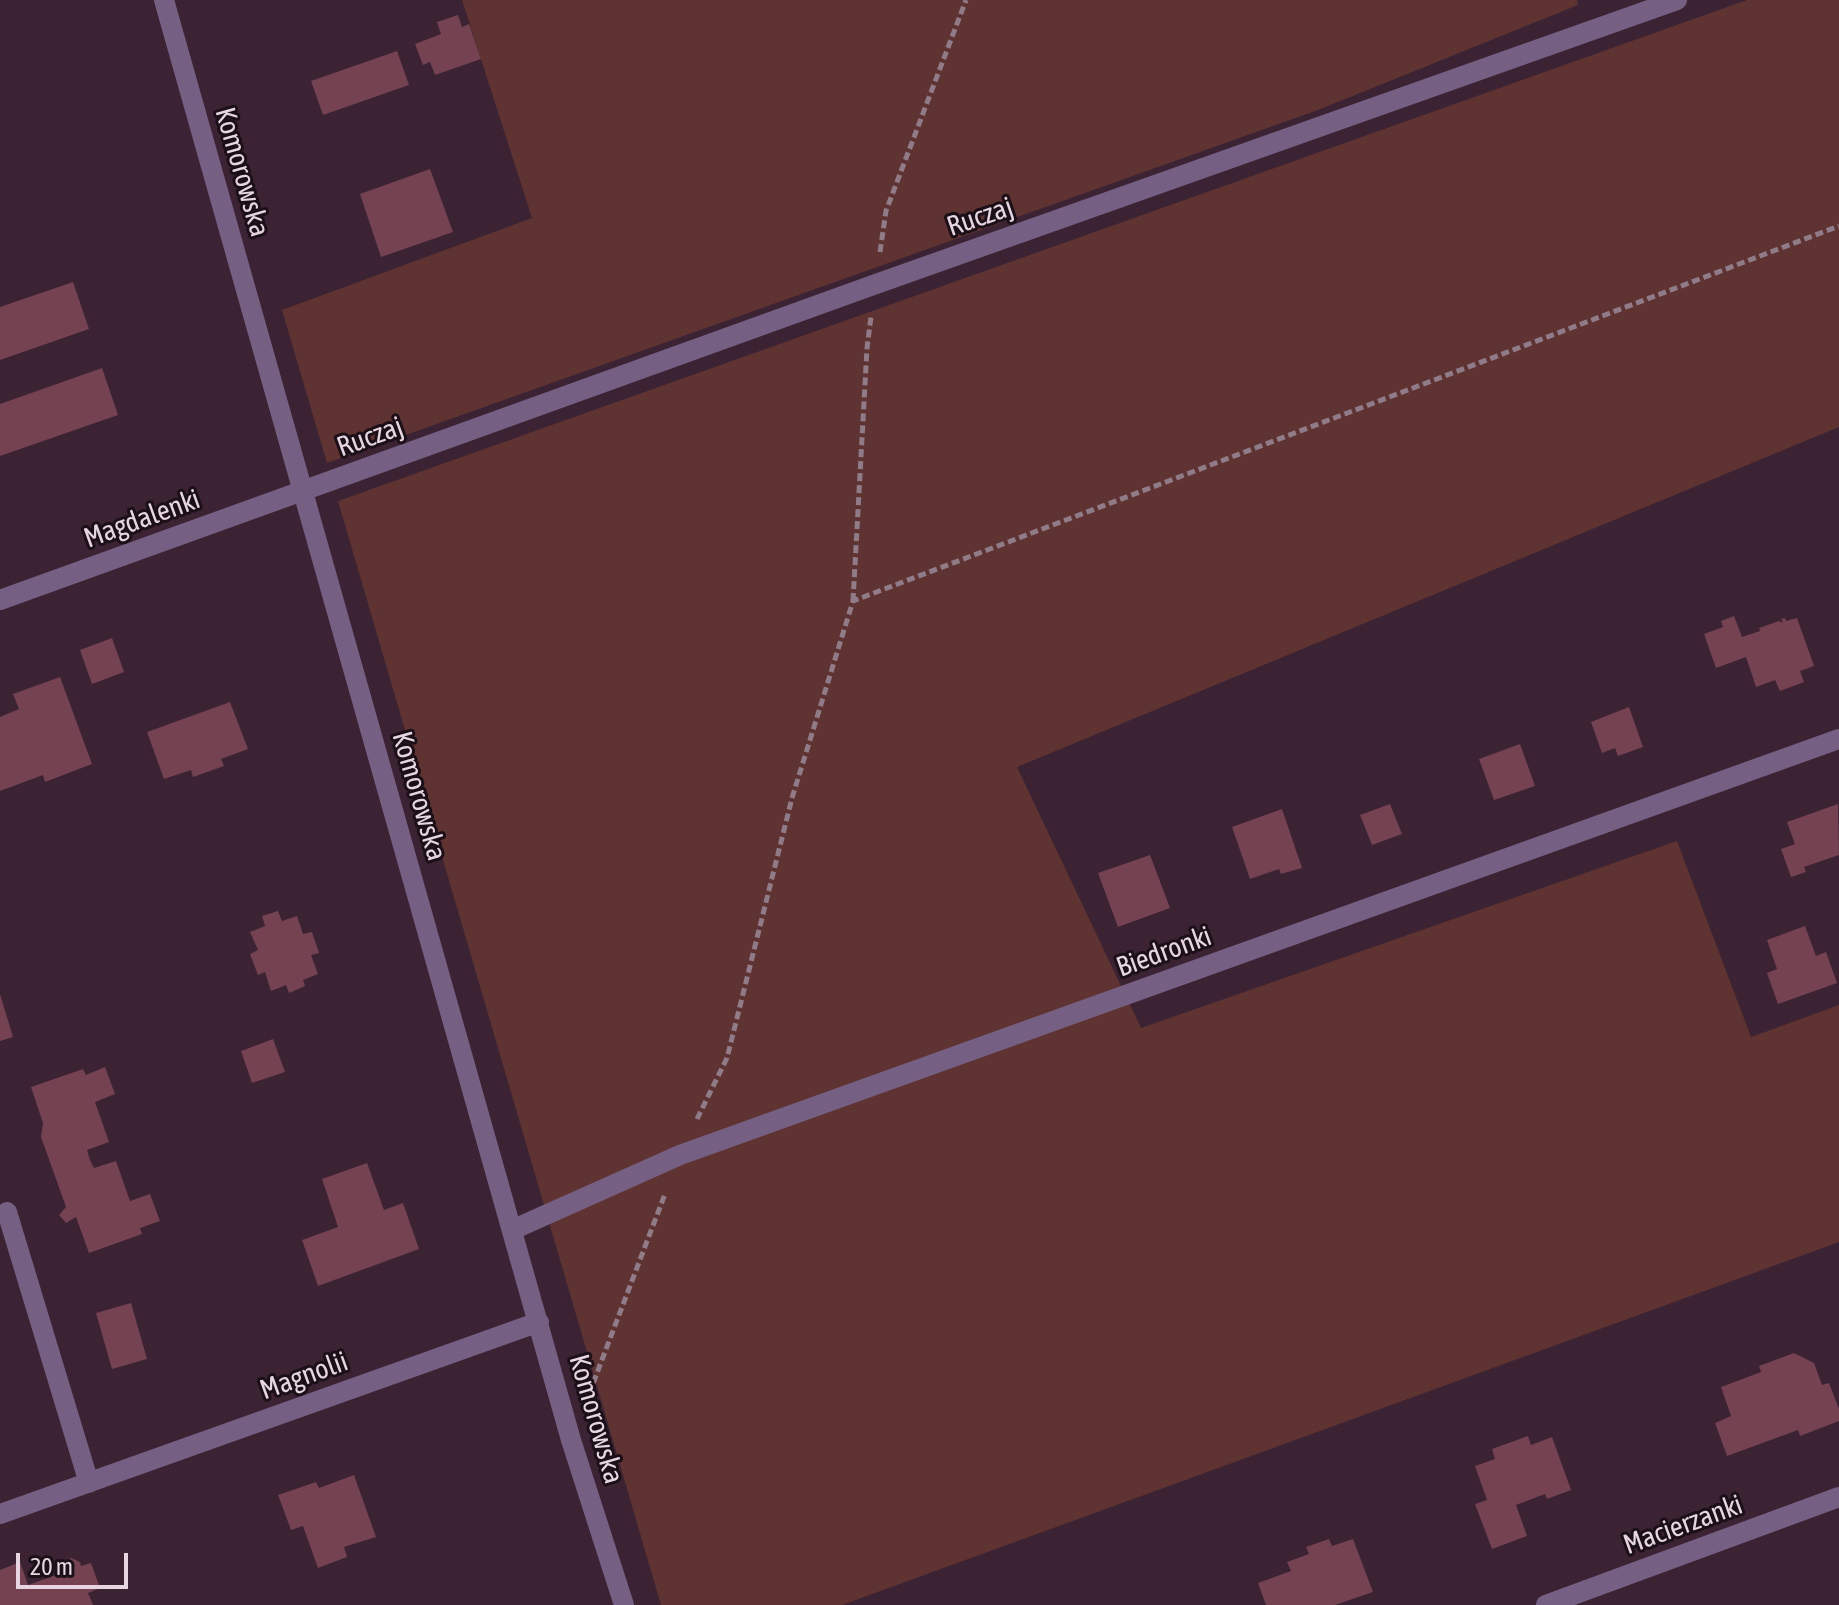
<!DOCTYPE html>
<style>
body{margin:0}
#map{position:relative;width:1839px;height:1605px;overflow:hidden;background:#3b2334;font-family:"Asap Condensed",sans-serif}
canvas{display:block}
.scale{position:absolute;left:16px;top:1553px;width:112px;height:36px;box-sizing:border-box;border:4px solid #e7d6e1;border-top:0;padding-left:10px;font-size:24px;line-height:28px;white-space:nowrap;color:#e7d6e1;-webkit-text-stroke:6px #1b1018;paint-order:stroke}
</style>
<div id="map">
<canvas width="1839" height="1605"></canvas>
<div class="scale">20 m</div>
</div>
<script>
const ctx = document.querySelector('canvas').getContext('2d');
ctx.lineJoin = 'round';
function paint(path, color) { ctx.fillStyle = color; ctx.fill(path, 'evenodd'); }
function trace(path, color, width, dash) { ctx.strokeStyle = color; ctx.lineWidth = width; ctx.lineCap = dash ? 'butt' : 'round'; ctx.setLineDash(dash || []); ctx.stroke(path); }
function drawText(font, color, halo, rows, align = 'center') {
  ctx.font = font + ' "Asap Condensed",sans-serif'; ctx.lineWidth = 6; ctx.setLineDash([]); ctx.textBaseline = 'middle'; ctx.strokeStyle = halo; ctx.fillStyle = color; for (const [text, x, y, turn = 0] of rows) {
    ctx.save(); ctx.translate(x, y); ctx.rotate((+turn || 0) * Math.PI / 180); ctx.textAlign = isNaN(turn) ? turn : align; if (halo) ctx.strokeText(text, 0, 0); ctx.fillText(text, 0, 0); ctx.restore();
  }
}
paint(new Path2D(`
 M462 0H1577L1578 5 1318 110 327 463 282 310 532 218Z
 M1747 0H1839V427L1017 767 1141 1028 1677 841 1751 1037 1839 1005V1242L842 1605H661L338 501Z`), '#5e3331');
paint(new Path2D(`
 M458 15 462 27 469 24 481 59 435 75 430 62 423 65 415 44 441 34 437 22Z
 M397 51 409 85 323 115 311 81Z
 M430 169 453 232 381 257 360 194Z
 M73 282 89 329 0 360V307Z
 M102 368 118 415 0 456V404Z
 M1734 616 1742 637 1760 631 1759 628 1779 621 1783 623 1781 619 1785 618 1786 621 1797 618 1814 666 1800 671 1804 682 1780 691 1775 680 1756 687 1746 657 1716 668 1704 634 1723 627 1721 621Z
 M112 638 124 672 92 684 80 650Z
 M60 677 92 764 45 782 43 775 0 791V717L19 709 13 694Z
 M230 702 248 749 221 759 224 766 193 777 191 770 164 779 147 732Z
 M1629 707 1643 747 1618 756 1615 748 1602 753 1591 722Z
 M1520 744 1535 786 1494 800 1479 759Z
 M1390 804 1402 834 1372 845 1360 815Z
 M1838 804 1839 855 1804 867 1806 872 1791 877 1781 849 1795 844 1787 822Z
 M1282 809 1302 868 1281 874 1279 869 1250 879 1232 827Z
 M1150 855 1170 908 1118 927 1098 873Z
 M278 911 282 921 297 916 303 934 312 932 319 953 311 955 318 974 303 980 305 986 289 993 286 985 271 991 265 972 258 975 250 954 258 950 250 932 265 926 262 916Z
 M1805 926 1816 956 1826 952 1837 983 1778 1004 1767 973 1777 969 1767 940Z
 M0 994 13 1037 0 1041Z
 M273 1039 285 1072 252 1083 241 1051Z
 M105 1067 115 1094 95 1102 109 1142 87 1150 90 1160 94 1168 116 1161 130 1201 150 1194 160 1221 140 1228 142 1234 89 1253 76 1217 66 1223 59 1215 66 1207 41 1137 43 1123 31 1087 83 1069 86 1075Z
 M367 1163 384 1210 403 1203 419 1249 318 1286 302 1240 338 1227 322 1179Z
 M131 1303 147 1359 112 1369 96 1313Z
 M1794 1353 1814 1363 1822 1385 1829 1383 1839 1409V1421L1800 1436 1798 1430 1727 1456 1715 1423 1731 1416 1721 1387 1761 1372 1759 1366Z
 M1528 1436 1531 1445 1552 1437 1571 1490 1547 1499 1545 1494 1516 1505 1527 1536 1492 1549 1475 1504 1487 1500 1475 1466 1495 1459 1492 1449Z
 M354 1475 376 1537 344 1547 347 1557 318 1568 303 1526 291 1530 278 1495 316 1482 319 1488Z
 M1329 1539 1332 1546 1353 1539 1373 1592 1335 1605H1266L1258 1583 1291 1571 1287 1562 1309 1554 1306 1547Z
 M71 1558 80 1562 81 1566 91 1563 100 1588 88 1593 93 1605H0V1570L20 1562 28 1585 59 1574 57 1570 61 1561Z`), '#744251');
trace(new Path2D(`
 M880 252 886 211 966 0
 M853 601 867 348 871 317
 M697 1119 727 1058 792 798 853 601 1839 226
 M589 1394 665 1194`), '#907b89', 5, [8, 4]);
trace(new Path2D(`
 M164 0 571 1440 624 1605
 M0 600 876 284 1677 0
 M7 1212 89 1483
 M512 1230 680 1155 1839 739
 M0 1514 539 1322
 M1546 1605 1839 1497`), '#755f82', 20);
drawText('28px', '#e7d6e1', '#1b1018', [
 ["Komorowska",242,172,74],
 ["Ruczaj",980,217,-19],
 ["Ruczaj",370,437,-20],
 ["Magdalenki",142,519,-20],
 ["Komorowska",419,796,74],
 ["Biedronki",1164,952,-20],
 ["Magnolii",304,1376,-20],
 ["Komorowska",596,1419,74],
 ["Macierzanki",1683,1525,-20]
]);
</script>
